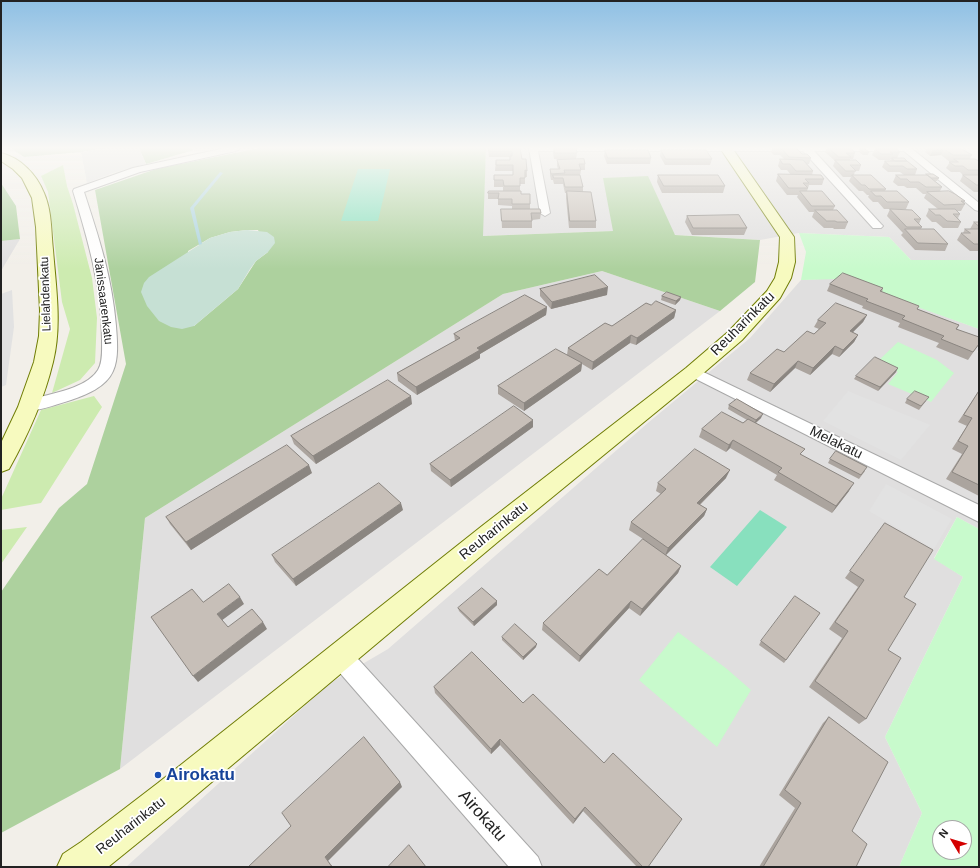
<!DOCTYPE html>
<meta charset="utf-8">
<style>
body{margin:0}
#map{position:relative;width:980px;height:868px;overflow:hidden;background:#f2efe9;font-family:Arial,sans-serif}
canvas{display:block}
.frame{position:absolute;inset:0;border:2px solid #222;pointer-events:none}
.north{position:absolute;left:932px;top:820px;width:40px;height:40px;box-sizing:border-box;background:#fff;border:1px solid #a7a7a7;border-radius:50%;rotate:308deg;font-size:11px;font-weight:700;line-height:16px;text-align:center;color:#222}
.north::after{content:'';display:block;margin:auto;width:14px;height:18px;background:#d40000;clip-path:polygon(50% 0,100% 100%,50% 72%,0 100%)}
</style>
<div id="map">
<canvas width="980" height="868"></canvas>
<div class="frame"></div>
<div class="north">N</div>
</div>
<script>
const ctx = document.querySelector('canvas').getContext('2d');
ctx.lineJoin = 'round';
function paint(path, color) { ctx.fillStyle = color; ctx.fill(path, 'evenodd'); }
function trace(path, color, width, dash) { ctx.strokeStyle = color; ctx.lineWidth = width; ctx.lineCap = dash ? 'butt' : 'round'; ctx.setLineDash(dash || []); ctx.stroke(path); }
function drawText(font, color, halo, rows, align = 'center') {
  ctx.font = font + ' Arial,sans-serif'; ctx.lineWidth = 3.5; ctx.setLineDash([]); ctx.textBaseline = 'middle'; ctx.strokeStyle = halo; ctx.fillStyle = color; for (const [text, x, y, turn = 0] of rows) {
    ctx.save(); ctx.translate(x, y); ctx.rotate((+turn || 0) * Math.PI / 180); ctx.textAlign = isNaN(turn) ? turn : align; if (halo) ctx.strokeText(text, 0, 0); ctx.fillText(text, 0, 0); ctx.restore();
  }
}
paint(new Path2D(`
 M486 148H979V260H911L889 237 799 233 760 240 613 231 482 236Z
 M20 239 1 271V241Z
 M602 271 720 311 120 769 145 518 503 294Z
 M839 278 979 329V349L977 352 979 353V529L957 517 934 558 963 577 885 737 922 813 899 867H126L330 683 388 649 649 422 750 338 801 280Z`), '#e0dfdf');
paint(new Path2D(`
 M63 165 67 186 73 204 92 278 97 318 95 363 80 380 52 393 70 329 62 302 48 192 41 176Z
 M94 396 102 407 41 503 1 510V499L41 410Z
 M27 527 1 564V530Z`), '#cdebb0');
paint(new Path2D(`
 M11 148H106L81 152 24 157Z
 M139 148H192L194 150 146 164Z
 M259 148H486L483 236 613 231 603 178 648 176 675 235 760 240 755 282 720 311 602 271 503 294 145 518 120 769 1 833V592L59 508 87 484 126 364 95 190 156 169ZM247 230H258L268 252 256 261 238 289 194 326 188 251 210 238 230 232Z
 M1 183 16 206 20 239 1 241Z`), '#add19e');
paint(new Path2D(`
 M247 230 267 232 274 237 275 243 268 252 256 261 250 269 238 289 194 326 182 329 171 327 159 321 147 306 141 292 144 283 149 277 210 238 230 232Z`), '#c6e0d4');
paint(new Path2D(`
 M799 233 889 237 911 260H979V329L839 279 801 280 806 252Z
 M898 342 937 360 954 373 931 402 888 384 898 372 877 362Z
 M957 517 979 529V867H899L922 813 885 737 963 577 934 559ZM940 828H964V852H940Z
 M678 632 727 669 751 690 717 747 639 680Z`), '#c8facc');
paint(new Path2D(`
 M358 169H390L378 221H341Z
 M760 510 787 527 737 586 710 567Z`), '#88e0be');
paint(new Path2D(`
 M106 148H139L146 164 113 173 87 183 81 152Z
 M12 290 14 327 6 385 1 387V294Z
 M848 391 930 425 901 460 823 421Z
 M886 484 952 519 934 549 869 511Z`), '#e2e2e2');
paint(new Path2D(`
 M220 172 223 173 194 208 202 244 199 245 190 208Z`), '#aad3df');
const street = new Path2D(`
 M225 148H241L236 151 140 172 84 192C99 238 112 277 116 326 117 340 119 358 113 371 106 387 86 395 71 400 57 404 37 413 23 409L21 405 23 401C44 395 86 390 98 370 103 362 102 349 102 340 102 288 88 240 73 191L74 189 133 168Z
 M529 148H911L979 203V211L975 210 904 151H814L881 224 883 226 881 228H873L803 151H538L550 213 545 216 540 213Z
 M693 367 979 505V522L688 375 685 372 688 369Z
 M341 646 349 649 538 857 542 867H509L333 665 329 657 333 649Z`);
const secondary = new Path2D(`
 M720 148H732L794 237 795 262 791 278 780 298 742 340 700 376 500 540 182 807 108 867H57L63 854 81 842 158 783 482 526 686 368 728 332 767 291 775 278 779 262 780 237Z
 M1 153C21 158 37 175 44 193 52 211 51 232 53 250 56 288 62 326 53 362 44 400 28 435 9 469L1 472V443L18 407 34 362 39 336 40 311 36 227 32 198 22 178 13 169 1 161Z`);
trace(street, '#a9a9a9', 2);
trace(secondary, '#707d05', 2);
paint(street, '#fff');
paint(secondary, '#f7fabf');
paint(new Path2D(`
 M488 148H520L522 159 527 171V177H525V184H520V191L521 194 530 204V209L541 213 540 219 532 220V228H502L501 209H512V206L498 205V199H488V193L503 191V187H494V175H513V171H495L496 160H510V157H489Z
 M554 148 577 153 576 159H554L553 153Z
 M773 148H796L802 154 811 158 809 164H807L813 171 812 175 824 179 822 185H809L807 191 835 206 833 210 848 222 845 229H834L833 228H824L812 217 814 212H809L797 197 798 195H787L776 181 778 174 791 175 787 170H781L778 166 780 159H784L780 155H774L771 152Z
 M827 148H838L855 153 853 159H850V160L861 165 859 171H855L854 175 886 189 885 191 909 202 906 209H884L878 202H873L868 197 869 195H867L863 191H859L849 181 851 177H843L833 166 835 161 825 152Z
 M878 148H895L900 152 897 158 917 169 915 175H926V174L939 178 937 181H935L942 187 940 191 965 201 964 203 965 204 961 211H956L960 214 958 218 961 222 958 228H943L936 222H932L926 216 929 209H938L924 198 926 194H923L916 188H907L904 186H898L893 182 896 175H904L900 172H888L882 167 885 161H890L892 158 890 160H879L872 155 875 149H877Z
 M927 148H960L972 155 970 159 979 161V192H974L960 181 963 175 960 172H951L946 168 950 162 941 155 930 156 925 152Z
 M860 149 869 152 868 155H863L859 152Z
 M605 150 651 158 650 164H607L604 156Z
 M661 150 712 159 710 165H665L660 156Z
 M557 160 585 164V170H581L580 176 583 187V192L596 221V228H569L566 198V193H565L563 184H554L553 180H551L550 175V169H558L557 166Z
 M658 175 725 186 723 193H662L657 182Z
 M890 209 921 219 919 224 922 227 921 229 948 244 945 251 915 250 901 235 903 233 887 216Z
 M687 216 747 228 744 235H692L685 222Z
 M974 222H979V251H970L957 240 961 233H963L965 229H970Z
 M830 284 883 288 882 292 917 309 959 325 957 329 979 344 968 360 936 347 939 343 898 327 900 323 862 308 863 306 827 291Z
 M540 289 607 295 551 309 540 296Z
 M662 296 681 297 680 300 675 305 661 300Z
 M651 305 676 310 674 318 636 345 630 343 592 370 582 364 581 371 524 411 498 394V386L567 355 568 348 612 326Z
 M547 307 546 315 480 354V358L417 395 398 381 397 373 455 341 454 334Z
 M867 315 863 322 853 332 858 335 854 342 839 357 832 354 810 375 795 368 770 392 747 380 750 373 814 334 819 329 814 327 818 320Z
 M896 372 878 391 854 379 856 376Z
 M979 391V496L946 479 962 454 952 449 967 426 958 422Z
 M907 399 926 401 919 410 905 403Z
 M412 404 316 464 294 444 291 436Z
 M729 405 761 418 756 423 802 455 849 491 832 513 774 480 777 475 730 448 726 452 699 437 702 429 743 423 747 420 728 409Z
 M533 420V427L451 487 431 471 430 464Z
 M830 459 865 471 859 479 828 463Z
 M312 473 191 550 170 524 166 517Z
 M726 478 700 505 707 509 704 516 666 555 681 566 678 573 640 616 629 608 579 662 542 630 543 623 607 575 643 539 629 530 631 522 661 494 656 491 658 483Z
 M403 510 296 586 275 562 272 555Z
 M885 523 904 597 888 650 866 719 859 724 809 687 842 638 829 629 858 587 845 578Z
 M497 601V605L474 626 459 611 458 608Z
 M820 613 784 663 759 645 761 641Z
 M502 637 536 647 523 660 502 640Z
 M472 652 648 867H637L583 811 573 824 500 745 491 754 435 693 434 687Z
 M829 717 852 831 856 867H759L795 808 779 795 823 723Z`), '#aba49e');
paint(new Path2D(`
 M944 149 941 155 930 156 933 150Z
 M608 287 607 295 551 309 552 302Z
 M681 297 680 300 675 305 676 301Z
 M547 307 546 315 480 354V358L417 395 416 387 477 348Z
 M676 310 674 318 636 345 637 338Z
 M867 315 863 322 846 339 850 331Z
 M631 335 630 343 592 370 593 362Z
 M858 335 854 342 839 357 843 350Z
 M835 346 832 354 810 375 813 368Z
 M798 361 795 368 770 392 774 384Z
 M582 363 581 371 524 411V403Z
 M898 368 896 372 878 391 880 387Z
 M411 396 412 404 316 464 313 456Z
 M763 414 761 418 754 424 756 420Z
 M533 420V427L451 487 450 480Z
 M733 440 730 448 726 452 729 445Z
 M309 465 312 473 191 550 186 542Z
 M730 470 726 478 694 510 697 503Z
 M854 483 849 491 832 513 836 506Z
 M401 503 403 510 296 586 293 579Z
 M707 509 704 516 665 556 668 548Z
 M681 566 678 573 640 616 642 609Z
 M240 597 244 604 221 621 217 614Z
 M497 601V605L474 626 473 622Z
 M631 601 629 608 579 662 580 656Z
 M263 622 267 629 198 682 193 676Z
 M537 644 536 647 523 660V657Z
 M500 739V745L491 754V749Z
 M400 782 402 787 328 861 333 867H332L325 857Z
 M585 807 583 811 573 824 575 819Z`), '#8b8681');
const building = new Path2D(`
 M489 148H520L522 159H526L527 171 525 170V178H520V186H504L503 180H494V175H513V165H496V160H510V156H512V151H489Z
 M554 148H576L577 153H555Z
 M774 148H796L802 154H807L811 158 789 157 782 149H776Z
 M829 148H851L855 153H846L851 157H839Z
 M880 148H895L900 152H890L893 154H881L875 149H881Z
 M929 148H960L972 155H953L944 149 933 150Z
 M860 149H865L869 152H864Z
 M605 150H648L651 158H608Z
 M661 150H706L712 159H666Z
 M892 158H904L907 161H895Z
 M584 159 585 164H579L581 170H564L565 173 551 174 550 169H560L557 160Z
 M780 159 803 160 813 171H796L790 164H783Z
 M954 159H975L979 161V170H968L963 166H955L949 162H958Z
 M835 160H856L861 165H850L856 171H846Z
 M885 161H907L917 169H907L903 166H890Z
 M778 174 821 175 824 179H805L809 183H803L808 188H789Z
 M926 174H933L939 178H932Z
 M553 175H580L583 187H565L563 178H554Z
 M658 175H718L725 186H664Z
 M852 175H871L886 189H869L865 185H862Z
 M896 175H927L942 187H926L919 182H910L907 179H901Z
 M963 175H979V185H977Z
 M489 191H521V194H530V204H512V199H498L499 193H488Z
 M567 191 591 192 596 221H570Z
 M800 191H822L835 206H812Z
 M871 191H897L909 202H887L881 196H876Z
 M949 191 955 194 965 201H961L965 204 944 205 927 192Z
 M501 209H540L541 213H531L532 221H502Z
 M890 209 912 210 921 219H914L922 227H907Z
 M929 209H955L960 214H953L961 222 947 221 940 215H936Z
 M815 210H837L848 222H837L835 221H827Z
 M739 215 747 228H693L687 216Z
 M974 222H979V226Z
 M905 229H934L948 244 918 243Z
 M965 229H979V244H974L961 233H970Z
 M843 273 883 288 880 291 919 306 917 309 959 325 956 329 979 337V344L973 352 941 339 944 336 902 319 905 316 866 301 868 299 830 284Z
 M595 275 608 287 552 302 540 289Z
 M667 292 681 297 676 301 662 296Z
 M525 295 547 307 477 348 480 350 416 387 397 373 460 338 454 334Z
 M656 301 676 310 637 338 631 335 593 362 568 348 605 323 612 326 646 303 651 305Z
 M836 303 867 315 850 331 858 335 843 350 835 346 813 368 798 361 774 384 750 373 777 349 784 352 807 331 814 334 826 323 818 320Z
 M556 349 582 363 524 403 498 386Z
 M875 357 898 368 880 387 856 376Z
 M388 380 411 396 313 456 291 436Z
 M915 391 929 397 921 406 907 399Z
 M979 391V485L952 472 968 446 958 441 972 418 964 415Z
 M737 399 763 414 756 420 729 405Z
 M514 406 533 420 450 480 430 464Z
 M722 412 743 423 748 419 805 449 800 454 854 483 836 506 778 472 782 468 733 440 729 445 702 429Z
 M287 445 309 465 186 542 166 517Z
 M695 449 730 470 697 503 707 509 668 548 631 522 666 489 658 483Z
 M836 451 867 467 861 475 830 459Z
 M379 483 401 503 293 579 272 555Z
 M885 523 933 550 904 597 916 604 888 650 901 658 866 719 815 681 848 631 835 622 864 580 850 571Z
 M643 539 681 566 642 609 631 601 580 656 543 623 599 569 607 575Z
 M229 584 240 597 217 614 228 627 252 609 263 622 193 676 151 617 192 589 203 602Z
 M482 588 497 601 473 622 458 608Z
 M795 596 820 613 786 660 761 641Z
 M515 624 537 644 523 657 502 637Z
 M472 652 523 703 533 694 604 763 613 753 682 819 648 867H643L585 807 575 819 500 739 491 749 434 687Z
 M829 717 888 762 852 831 867 844 856 867H763L801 803 785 790Z
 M364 737 400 782 325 857 332 867H248L291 826 282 813Z
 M409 845 426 867H388Z`);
paint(building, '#c7bfb8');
trace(building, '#8b8681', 1);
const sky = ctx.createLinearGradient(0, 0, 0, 269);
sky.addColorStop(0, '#8fc0e4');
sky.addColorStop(0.55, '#f9f8f5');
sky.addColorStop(1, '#f9f8f500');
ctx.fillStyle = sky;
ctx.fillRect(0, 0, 980, 269);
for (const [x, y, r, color] of [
 [158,775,4,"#1a4fb4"]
]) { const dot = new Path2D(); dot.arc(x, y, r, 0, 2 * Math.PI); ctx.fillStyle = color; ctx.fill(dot); trace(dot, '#fff', 1.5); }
drawText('12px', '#222', '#fff', [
 ["Lielahdenkatu",46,294,-92],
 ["Jänissaarenkatu",103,301,83]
]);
drawText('14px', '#222', '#fff', [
 ["Reuharinkatu",743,324,-45],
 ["Melakatu",836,443,26],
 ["Reuharinkatu",494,531,-39],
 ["Reuharinkatu",131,826,-38]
]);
drawText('bold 17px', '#164399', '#fff', [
 ["Airokatu",166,775]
], 'left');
drawText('17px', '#222', '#fff', [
 ["Airokatu",482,816,48]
]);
</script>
